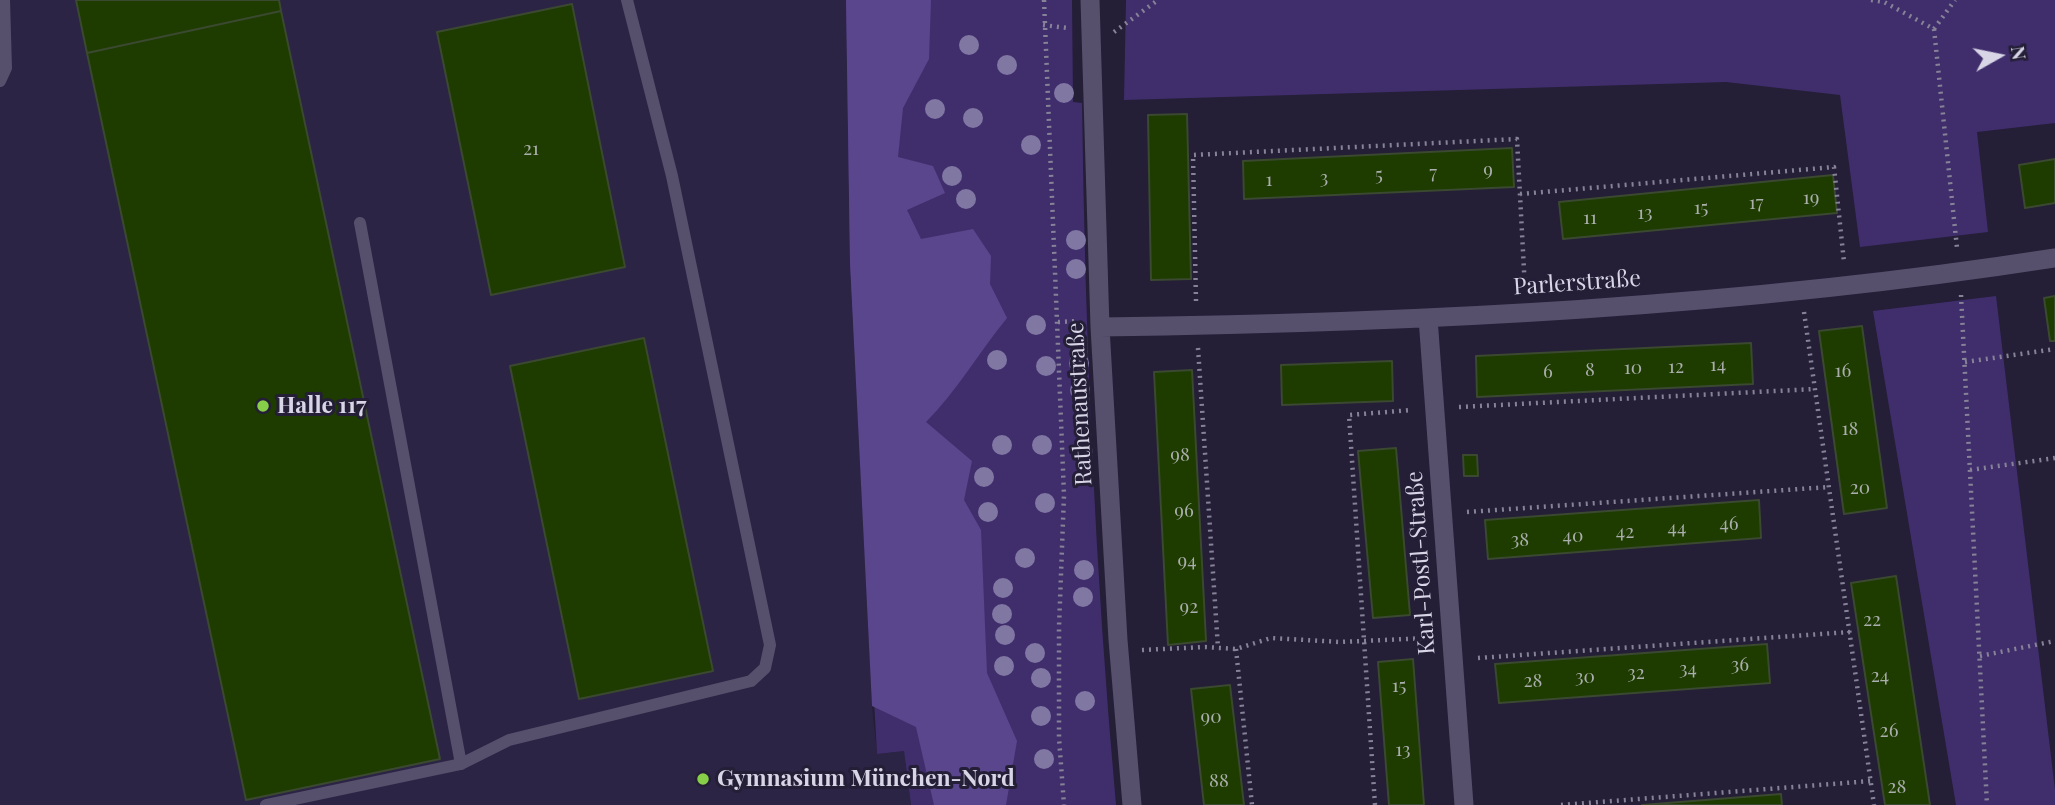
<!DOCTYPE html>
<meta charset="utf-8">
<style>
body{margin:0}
#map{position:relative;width:2055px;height:805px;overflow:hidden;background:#241e37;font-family:"Playfair Display",serif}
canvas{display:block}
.north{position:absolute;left:1964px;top:21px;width:70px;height:70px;-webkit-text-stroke:5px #241e37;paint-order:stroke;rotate:81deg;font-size:19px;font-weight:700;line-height:28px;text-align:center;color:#d8d5e6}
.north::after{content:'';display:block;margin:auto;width:24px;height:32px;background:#d8d5e6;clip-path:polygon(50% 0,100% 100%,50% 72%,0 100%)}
</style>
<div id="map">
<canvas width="2055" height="805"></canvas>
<div class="north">N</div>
</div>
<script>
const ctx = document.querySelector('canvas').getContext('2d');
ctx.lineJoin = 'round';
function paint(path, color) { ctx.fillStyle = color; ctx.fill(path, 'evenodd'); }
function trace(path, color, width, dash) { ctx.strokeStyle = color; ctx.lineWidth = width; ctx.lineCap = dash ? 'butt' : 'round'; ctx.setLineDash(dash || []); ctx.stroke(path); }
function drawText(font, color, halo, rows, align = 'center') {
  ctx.font = font + ' "Playfair Display",serif'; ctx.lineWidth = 6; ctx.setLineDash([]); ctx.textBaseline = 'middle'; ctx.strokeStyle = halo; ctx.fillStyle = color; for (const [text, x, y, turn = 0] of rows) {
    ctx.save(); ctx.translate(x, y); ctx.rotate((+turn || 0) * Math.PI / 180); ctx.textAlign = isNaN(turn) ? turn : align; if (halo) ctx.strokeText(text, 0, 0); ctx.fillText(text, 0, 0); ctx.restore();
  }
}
paint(new Path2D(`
 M0 0H846L850 263 872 706 877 754 904 751 911 805H0Z`), '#2c2444');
paint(new Path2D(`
 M846 0H1072L1073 102 1082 103C1085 338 1095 571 1116 805H911L904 751 877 754 850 263Z
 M1126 0H2055V123L1977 132 1988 232 1860 247 1840 95 1726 82 1124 100Z
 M1996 296 2055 790V805H1956L1873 311Z`), '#402e6c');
paint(new Path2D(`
 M846 0H931L929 59 903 108 898 157 933 166 945 193 907 210 921 239 973 229 991 256 990 284 1007 318C979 352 957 391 926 422L972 461 964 500 981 530 987 673 1017 741 1006 805H934L916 727 872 706 850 263Z`), '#5a468d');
const building = new Path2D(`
 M76 0H279L281 11 87 53Z
 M572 4 625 267 491 295 437 32Z
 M281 11 440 759 246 800 87 53Z
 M1187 114 1191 279 1151 280 1148 115Z
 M1512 148 1514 187 1244 199 1243 161Z
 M2055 159V203L2025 208 2019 165Z
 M1833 175 1837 213 1563 239 1559 202Z
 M2055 296V341H2050L2044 298Z
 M1862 326 1887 508 1844 514 1819 331Z
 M644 338 713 671 579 699 510 366Z
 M1751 343 1753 384 1477 397 1476 356Z
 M1392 361 1393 401 1282 405 1281 365Z
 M1192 370 1206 641 1168 645 1154 372Z
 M1396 448 1410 615 1373 618 1358 451Z
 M1463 455H1477L1478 476H1464Z
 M1759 500 1761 538 1488 559 1485 520Z
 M1896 576 1930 805H1885L1851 583Z
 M1767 644 1770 683 1499 703 1495 664Z
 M1413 659 1424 805H1389L1378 662Z
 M1230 685 1244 805H1204L1191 689Z
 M1781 794 1782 805H1642Z`);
paint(building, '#1e3b00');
trace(building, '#3a492f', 2);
trace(new Path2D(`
 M1044 0 1064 495 1059 627V738L1064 805
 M1871 0 1884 2 1934 29 1955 0
 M1043 25 1067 28
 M1934 29 1957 248
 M1114 32 1158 0
 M1520 194 1834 167 1844 262
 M1961 295 1987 805
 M1196 301 1193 155 1517 139 1525 289
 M1804 312 1874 805
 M1058 322 1078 321
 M1198 348 1218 648
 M1965 362 2055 349
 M1459 407 1815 389
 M1970 470 2055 458
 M1467 512 1829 487
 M1236 649 1252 805
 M1142 650 1205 647 1236 649 1271 638 1340 642 1428 638
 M1980 656 2055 641
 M1478 658 1850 632
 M1375 805 1349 415 1412 410
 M1561 805 1871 781`), '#868297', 4.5, [2, 5]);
trace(new Path2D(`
 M0 81 6 68 4 0
 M360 223 461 764
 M266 805 461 764 509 740 751 681 765 668 770 645 672 176 627 0`), '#56506c', 12);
trace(new Path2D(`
 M1090 0 1100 327 1118 640 1132 805
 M1428 318 1464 805
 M1100 327C1419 323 1740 307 2055 258`), '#56506c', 19);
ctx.fillStyle = '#8077a3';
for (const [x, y] of [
 [969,45],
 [1007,65],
 [1064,93],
 [935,109],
 [973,118],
 [1031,145],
 [952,176],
 [966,199],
 [1076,240],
 [1076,269],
 [1036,325],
 [997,360],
 [1079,363],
 [1046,366],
 [1080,390],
 [1002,445],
 [1042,445],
 [1083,452],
 [984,477],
 [1045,503],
 [988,512],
 [1025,558],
 [1084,570],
 [1003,588],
 [1083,597],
 [1002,614],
 [1005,635],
 [1035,653],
 [1004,666],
 [1041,678],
 [1085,701],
 [1041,716],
 [1044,759]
]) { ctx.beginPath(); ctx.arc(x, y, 10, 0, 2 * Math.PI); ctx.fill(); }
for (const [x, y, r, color] of [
 [263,406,7,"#88cf49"],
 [703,779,7,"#88cf49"]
]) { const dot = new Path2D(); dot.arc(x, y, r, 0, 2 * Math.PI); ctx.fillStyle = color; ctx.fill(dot); trace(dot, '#241e37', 2.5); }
drawText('19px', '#aaaeac', null, [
 ["21",531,149],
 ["9",1488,170],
 ["7",1433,173],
 ["5",1379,175],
 ["3",1324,178],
 ["1",1269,180],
 ["19",1811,198],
 ["17",1756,203],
 ["15",1701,208],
 ["13",1645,213],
 ["11",1590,218],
 ["14",1718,365],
 ["12",1676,367],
 ["10",1633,368],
 ["8",1590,370],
 ["16",1843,371],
 ["6",1548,372],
 ["18",1850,429],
 ["98",1180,455],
 ["20",1860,488],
 ["96",1184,511],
 ["46",1729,524],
 ["44",1677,528],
 ["42",1625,532],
 ["40",1573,536],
 ["38",1520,540],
 ["94",1187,561],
 ["92",1189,607],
 ["22",1872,620],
 ["36",1740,665],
 ["34",1688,669],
 ["32",1636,673],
 ["24",1880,676],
 ["30",1585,677],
 ["28",1533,681],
 ["15",1399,686],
 ["90",1211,717],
 ["26",1889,731],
 ["13",1403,750],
 ["88",1219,781],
 ["28",1897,787]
]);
drawText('23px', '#d8d5e6', '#241e37', [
 ["Parlerstraße",1577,283,-4],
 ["Rathenaustraße",1080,404,-93],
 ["Karl-Postl-Straße",1421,563,-94]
]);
drawText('bold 23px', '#d8d5e6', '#241e37', [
 ["Halle 117",277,406],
 ["Gymnasium München-Nord",717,779]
], 'left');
</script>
